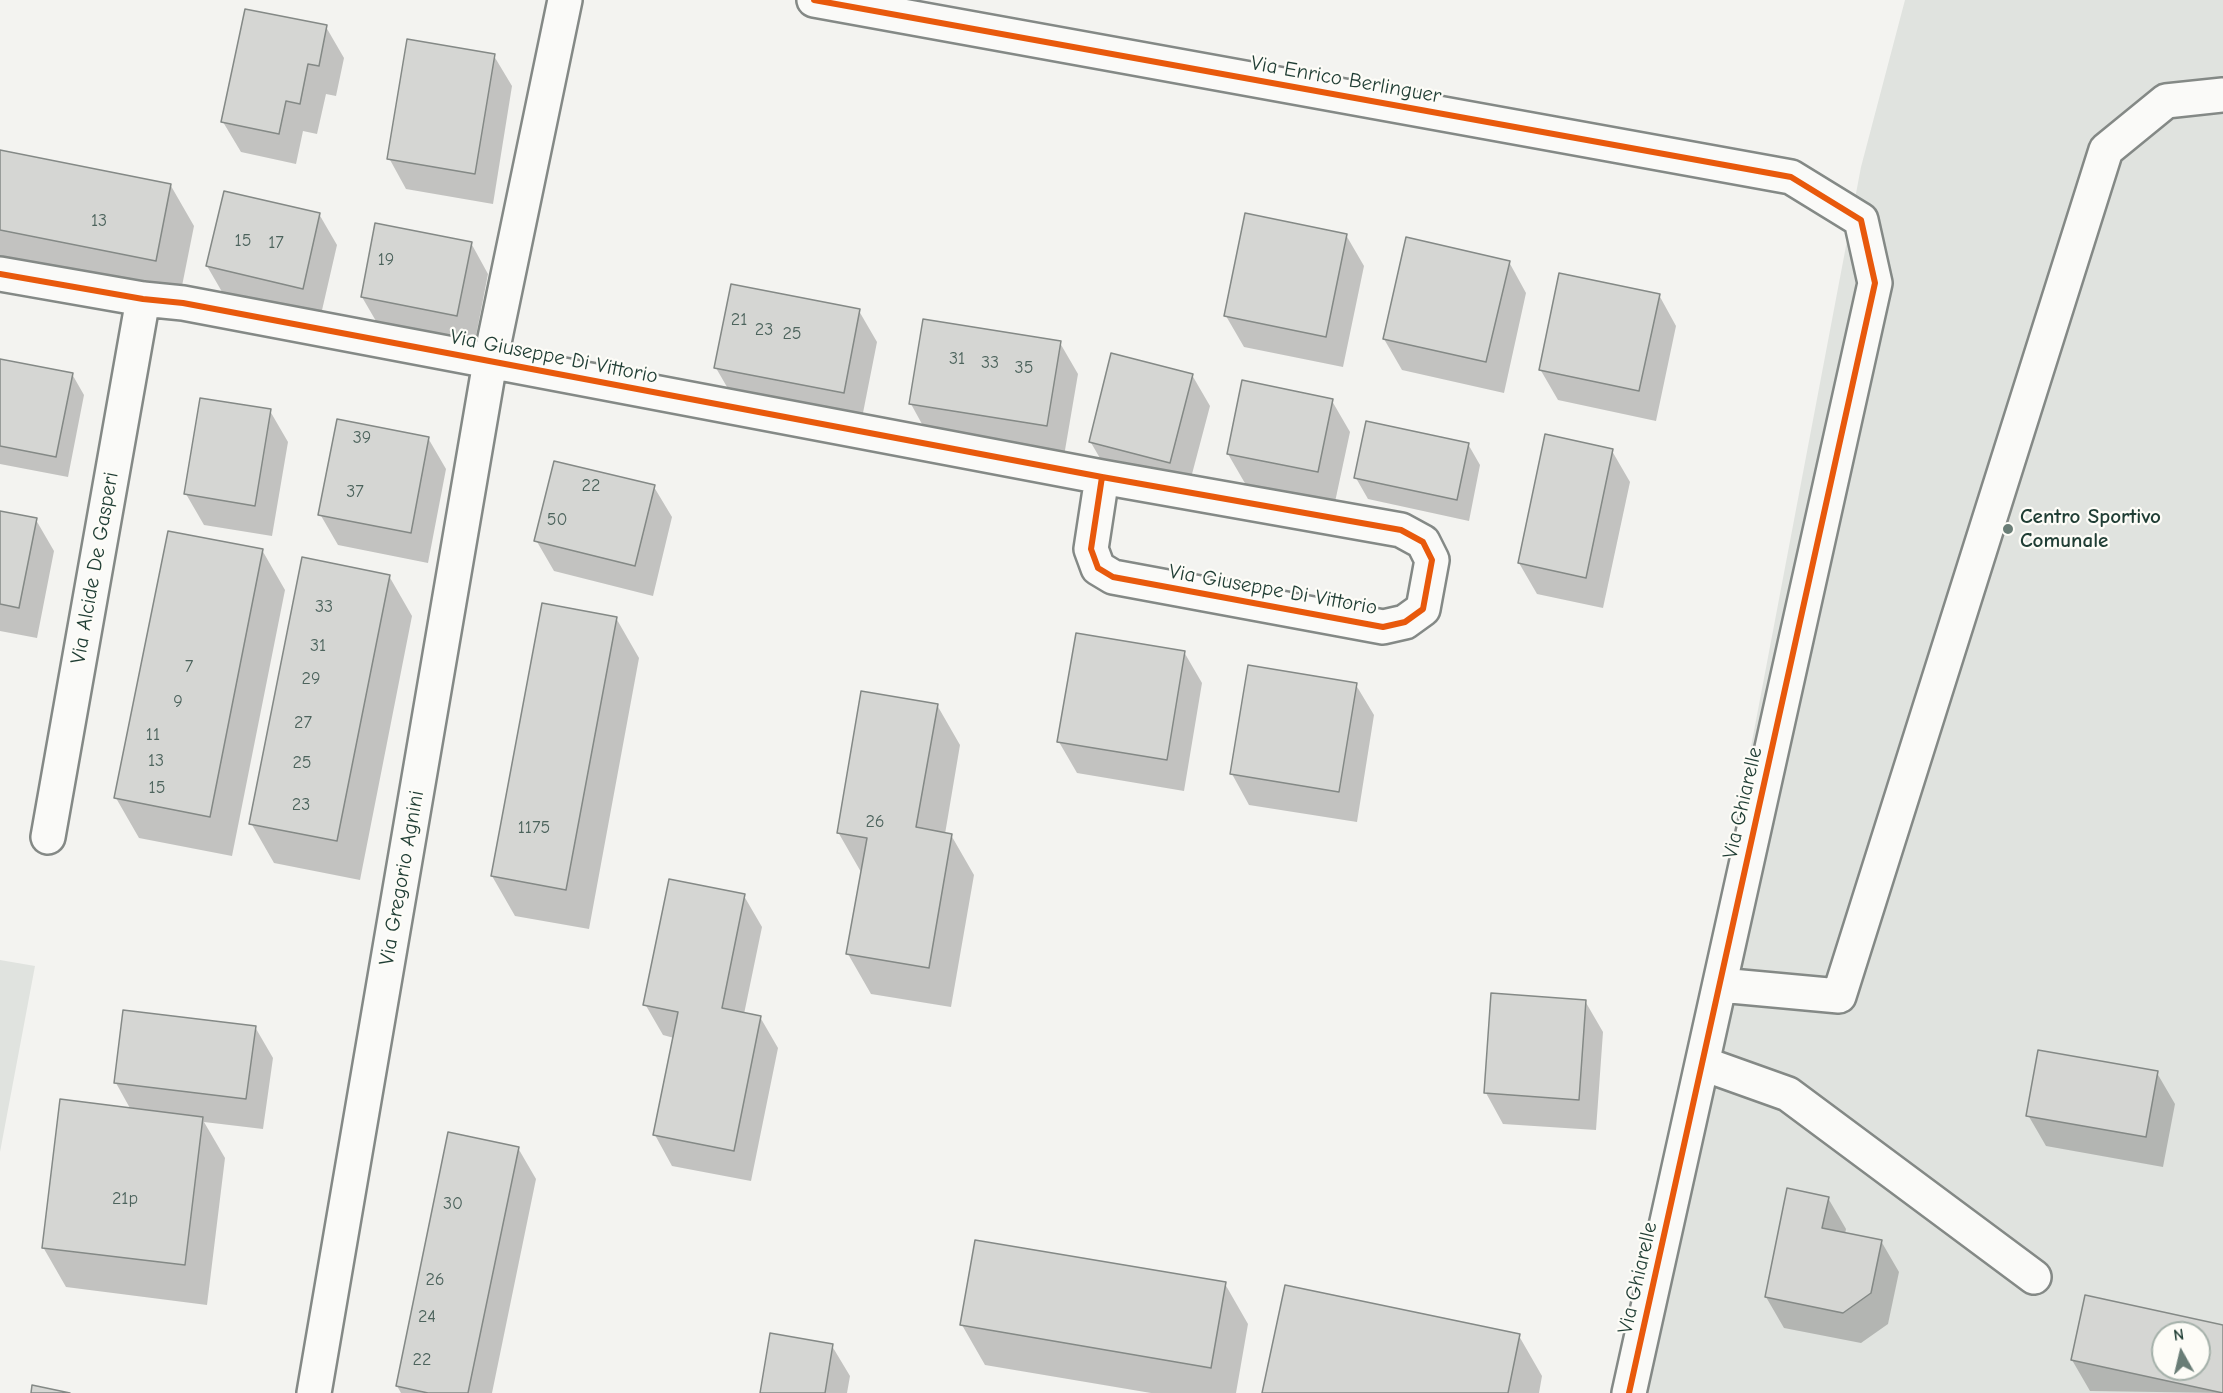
<!DOCTYPE html>
<style>
body{margin:0}
#map{position:relative;width:2223px;height:1393px;overflow:hidden;background:#f3f3f0;font-family:"Comic Neue",sans-serif}
canvas{display:block}
.north{position:absolute;left:2151px;top:1321px;width:60px;height:60px;box-sizing:border-box;background:#fdfcf7;border:2px solid #a4b0a9;border-radius:50%;rotate:352deg;font-size:16px;font-weight:700;line-height:24px;text-align:center;color:#1f3d34}
.north::after{content:'';display:block;margin:auto;width:21px;height:27px;background:#697d76;clip-path:polygon(50% 0,100% 100%,50% 72%,0 100%)}
</style>
<div id="map">
<canvas width="2223" height="1393"></canvas>
<div class="north">N</div>
</div>
<script>
const ctx = document.querySelector('canvas').getContext('2d');
ctx.lineJoin = 'round';
function paint(path, color) { ctx.fillStyle = color; ctx.fill(path, 'evenodd'); }
function trace(path, color, width, dash) { ctx.strokeStyle = color; ctx.lineWidth = width; ctx.lineCap = dash ? 'butt' : 'round'; ctx.setLineDash(dash || []); ctx.stroke(path); }
function drawText(font, color, halo, rows, align = 'center') {
  ctx.font = font + ' "Comic Neue",sans-serif'; ctx.lineWidth = 4.5; ctx.setLineDash([]); ctx.textBaseline = 'middle'; ctx.strokeStyle = halo; ctx.fillStyle = color; for (const [text, x, y, turn = 0] of rows) {
    ctx.save(); ctx.translate(x, y); ctx.rotate((+turn || 0) * Math.PI / 180); ctx.textAlign = isNaN(turn) ? turn : align; if (halo) ctx.strokeText(text, 0, 0); ctx.fillText(text, 0, 0); ctx.restore();
  }
}
paint(new Path2D(`
 M1905 0H2223V1393H1632L1650 1279 1861 167ZM2163 1333H2199V1369H2163Z
 M0 960 35 966 0 1152Z`), '#e0e3df');
paint(new Path2D(`
 M326 27 344 58 336 96 326 94 317 134 303 131 296 164 241 152 223 122Z
 M494 56 512 86 493 204 406 189 389 158Z
 M0 152 171 186 194 226 179 301 0 265Z
 M319 214 337 245 320 319 225 297 207 266Z
 M1346 235 1364 266 1343 367 1244 347 1226 316Z
 M471 243 488 274 474 346 380 328 362 297Z
 M1509 262 1526 293 1504 393 1402 370 1384 339Z
 M1659 295 1676 326 1656 421 1558 400 1540 369Z
 M859 311 877 342 861 423 734 399 716 368Z
 M1060 343 1078 374 1064 456 928 435 911 404Z
 M0 360 72 374 84 395 68 477 0 464Z
 M1192 375 1210 406 1187 493 1108 472 1090 441Z
 M1332 401 1350 432 1335 502 1246 485 1228 454Z
 M270 411 288 442 272 536 204 525 186 494Z
 M428 438 446 469 428 563 338 545 320 514Z
 M1468 444 1480 465 1469 521 1368 499 1356 478Z
 M1612 451 1630 482 1603 608 1537 594 1519 563Z
 M654 487 672 517 653 596 554 571 536 540Z
 M0 513 36 520 54 551 37 638 0 631Z
 M262 550 285 590 232 856 139 838 116 798Z
 M389 576 412 616 360 880 274 863 251 823Z
 M616 618 639 658 589 929 515 916 492 876Z
 M1184 652 1202 683 1184 791 1077 773 1059 742Z
 M1356 685 1374 715 1357 822 1249 805 1232 774Z
 M937 705 960 745 945 834 951 835 974 875 951 1007 871 994 848 954 861 872 838 832Z
 M744 896 762 927 744 1014 760 1017 778 1048 751 1181 672 1166 655 1135 674 1038 663 1035 645 1004Z
 M1585 1001 1603 1032 1596 1130 1503 1124 1486 1093Z
 M255 1027 273 1058 263 1129 204 1122 225 1158 207 1305 66 1287 43 1247 131 1110 116 1083Z
 M2157 1073 2175 1104 2163 1167 2046 1146 2028 1115Z
 M518 1148 536 1179 492 1393H401L397 1386Z
 M1828 1198 1846 1229 1845 1234 1881 1241 1899 1272 1888 1324 1861 1343 1784 1328 1766 1297Z
 M1225 1284 1248 1324 1236 1393H1151L985 1365 962 1325Z
 M2086 1297 2223 1327V1393L2090 1391 2072 1360ZM2163 1333H2199V1369H2163Z
 M1519 1336 1542 1376 1539 1393H1264Z
 M832 1346 850 1376 847 1393H761Z`), '#0003');
const building = new Path2D(`
 M245 9 327 25 319 66 308 64 300 104 286 101 279 134 221 122Z
 M407 39 495 54 475 174 387 159Z
 M0 150 171 184 156 261 0 230Z
 M224 191 320 213 303 289 206 266Z
 M1245 213 1347 234 1326 337 1224 316Z
 M375 223 472 242 457 316 361 297Z
 M1406 237 1510 261 1486 362 1383 339Z
 M1559 273 1660 294 1639 391 1539 370Z
 M731 284 860 309 844 393 714 368Z
 M923 319 1061 341 1047 426 909 404Z
 M1111 353 1193 374 1170 463 1089 442Z
 M0 359 73 373 56 457 0 446Z
 M1242 380 1333 399 1318 472 1227 454Z
 M200 398 271 409 255 506 184 494Z
 M337 419 429 437 411 533 318 515Z
 M1366 421 1469 443 1457 500 1354 478Z
 M1545 434 1613 449 1586 578 1518 563Z
 M554 461 655 485 635 566 534 541Z
 M0 511 37 518 19 608 0 604Z
 M168 531 263 549 210 817 114 798Z
 M302 557 390 575 337 841 249 824Z
 M542 603 617 617 566 890 491 876Z
 M1076 633 1185 651 1167 760 1057 742Z
 M1248 665 1357 683 1339 792 1230 774Z
 M861 691 938 704 916 827 952 834 929 968 846 954 867 838 837 833Z
 M669 879 745 894 722 1008 761 1016 734 1151 653 1135 678 1012 643 1005Z
 M1491 993 1586 1000 1579 1100 1484 1093Z
 M123 1010 256 1026 246 1099 114 1083Z
 M2038 1050 2158 1071 2146 1137 2026 1116Z
 M60 1099 203 1117 185 1265 42 1248Z
 M448 1132 519 1147 468 1393H428L396 1386Z
 M1787 1188 1829 1197 1822 1228 1882 1240 1871 1293 1843 1313 1765 1297Z
 M975 1240 1226 1282 1211 1368 960 1325Z
 M1285 1285 1520 1334 1508 1393H1262Z
 M2085 1295 2223 1325V1393L2071 1360ZM2163 1333H2199V1369H2163Z
 M770 1333 833 1344 825 1393H760Z
 M32 1385 70 1393H31Z`);
paint(building, '#d5d6d3');
trace(building, '#848986', 1.5);
const minor = new Path2D(`
 M814 0 1791 177 1861 220 1875 283 1629 1393
 M0 274 143 299 183 303 1102 477 1401 530 1423 542 1432 560 1423 609 1405 622 1383 627 1113 577 1098 568 1091 549 1102 477
 M48 837 143 299
 M1720 985 1839 996 2106 150 2166 101 2223 95
 M1704 1064 1788 1094 2034 1277
 M314 1393 490 362 565 0`);
trace(minor, '#848986', 38);
trace(minor, '#fafaf8', 33);
trace(new Path2D(`
 M814 0 1791 177 1861 220 1875 283 1629 1393
 M0 274 143 299 183 303 1102 477 1401 530 1423 542 1432 560 1423 609 1405 622 1383 627 1113 577 1098 568 1091 549 1102 477`), '#e8590c', 6);
for (const [x, y, r, color] of [
 [2008,529,6,"#697d76"]
]) { const dot = new Path2D(); dot.arc(x, y, r, 0, 2 * Math.PI); ctx.fillStyle = color; ctx.fill(dot); trace(dot, '#fdfcf7', 2); }
drawText('18px', '#4c635c', null, [
 ["13",99,221],
 ["15",243,241],
 ["17",276,243],
 ["19",386,260],
 ["21",739,320],
 ["23",764,330],
 ["25",792,334],
 ["31",957,359],
 ["33",990,363],
 ["35",1024,368],
 ["39",362,438],
 ["22",591,486],
 ["37",355,492],
 ["50",557,520],
 ["33",324,607],
 ["31",318,646],
 ["7",189,667],
 ["29",311,679],
 ["9",178,702],
 ["27",303,723],
 ["11",153,735],
 ["13",156,761],
 ["25",302,763],
 ["15",157,788],
 ["23",301,805],
 ["26",875,822],
 ["1175",534,828],
 ["21p",125,1199],
 ["30",453,1204],
 ["26",435,1280],
 ["24",427,1317],
 ["22",422,1360]
]);
drawText('21px', '#1f3d34', '#fdfcf7', [
 ["Via Enrico Berlinguer",1346,80,10],
 ["Via Giuseppe Di Vittorio",554,357,11],
 ["Via Alcide De Gasperi",95,568,-80],
 ["Via Giuseppe Di Vittorio",1273,590,10],
 ["Via Ghiarelle",1743,803,-77],
 ["Via Gregorio Agnini",402,878,-80],
 ["Via Ghiarelle",1638,1278,-77]
]);
drawText('bold 21px', '#1f3d34', '#fdfcf7', [
 ["Centro Sportivo",2020,517],
 ["Comunale",2020,541]
], 'left');
</script>
